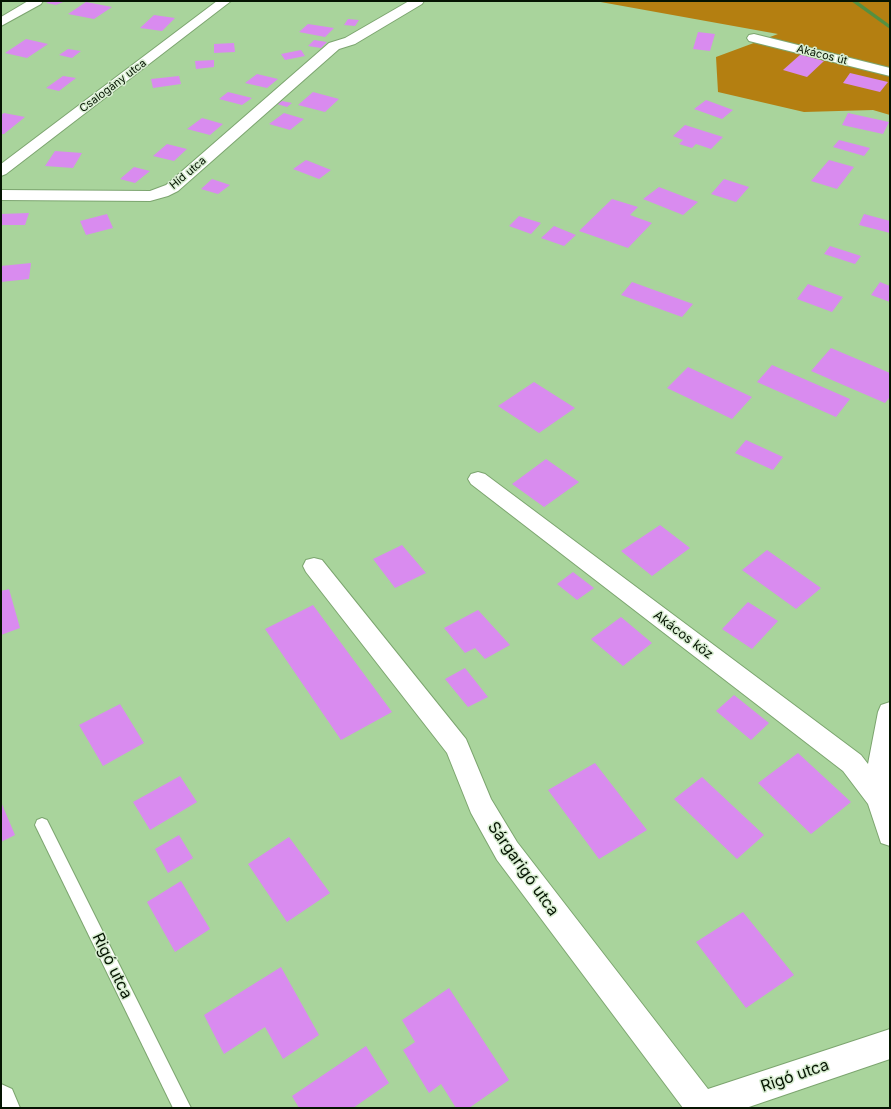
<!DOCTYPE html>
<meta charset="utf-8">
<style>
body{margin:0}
#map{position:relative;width:891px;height:1109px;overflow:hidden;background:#a9d49c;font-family:Inter,sans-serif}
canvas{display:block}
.frame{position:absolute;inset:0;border:2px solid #051402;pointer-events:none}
</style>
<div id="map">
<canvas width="891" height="1109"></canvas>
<div class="frame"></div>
</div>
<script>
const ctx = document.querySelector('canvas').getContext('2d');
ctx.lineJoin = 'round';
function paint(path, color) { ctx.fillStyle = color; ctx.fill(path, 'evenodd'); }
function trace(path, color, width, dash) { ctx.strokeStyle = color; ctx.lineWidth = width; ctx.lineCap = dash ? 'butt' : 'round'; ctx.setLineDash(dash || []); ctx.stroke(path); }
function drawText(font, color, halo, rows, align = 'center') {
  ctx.font = font + ' Inter,sans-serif'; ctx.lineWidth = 3; ctx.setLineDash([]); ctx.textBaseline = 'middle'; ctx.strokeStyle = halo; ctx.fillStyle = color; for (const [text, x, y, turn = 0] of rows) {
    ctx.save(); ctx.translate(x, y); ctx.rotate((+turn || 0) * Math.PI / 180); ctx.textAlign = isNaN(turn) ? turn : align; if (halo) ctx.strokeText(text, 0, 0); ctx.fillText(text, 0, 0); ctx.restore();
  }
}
paint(new Path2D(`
 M595 1H890V115L873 110 804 112 718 92 716 57 778 34Z`), '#b47f11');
paint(new Path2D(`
 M851 1H857L890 25V29Z`), '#549041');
paint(new Path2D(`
 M50 1H60L63 2 56 5 46 3Z
 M86 2 112 7 94 19 68 14Z
 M154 15 175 18 162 31 140 28Z
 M348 19 359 20 355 26 344 25Z
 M308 24 334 28 325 37 299 32Z
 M698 32 715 34 710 51 693 49Z
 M26 39 48 44 27 58 5 53Z
 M314 40 327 42 321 48 308 46Z
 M234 43 235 52 214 53V44Z
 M68 49 81 51 72 58 59 55Z
 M301 50 305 56 285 60 281 54Z
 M801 54 824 61 807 77 783 70Z
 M214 60V67L196 69 195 61Z
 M850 73 888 82 880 92 843 83Z
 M257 74 278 79 267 88 245 83Z
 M63 76 76 78 59 91 46 88Z
 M179 76 181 84 153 88 151 79Z
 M228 92 252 98 242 105 219 99Z
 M313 92 339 99 325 112 298 105Z
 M706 100 733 110 722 119 694 109Z
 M282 101 292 103 287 107 277 104Z
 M4 113 25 117 4 134H1V115Z
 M284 113 304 119 290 130 269 124Z
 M848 113 889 122 883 134 842 125Z
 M202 118 223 124 210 135 187 129Z
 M685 125 723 137 711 149 696 144 692 148 679 144 683 140 673 136Z
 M839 140 870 148 864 156 833 147Z
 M167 144 187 149 174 161 153 156Z
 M55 151 82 153 73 168 45 166Z
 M306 160 331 170 319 179 293 169Z
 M829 160 854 167 837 189 811 181Z
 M134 167 150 171 135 183 120 179Z
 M212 179 230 185 218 194 201 189Z
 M724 179 749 187 736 202 711 194Z
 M659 187 698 202 683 215 643 199Z
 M612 199 638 207 630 215 652 223 628 248 579 231Z
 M29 213 25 225H1V214Z
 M107 214 113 228 86 235 80 221Z
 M864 214 890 221V233L859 225Z
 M519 216 541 223 531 234 509 226Z
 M554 226 576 235 564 246 541 238Z
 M830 246 861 256 855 264 824 254Z
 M31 263 29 279 1 282V266Z
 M632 282 693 304 682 317 621 295Z
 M880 282 890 286V302L871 295Z
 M808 284 843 297 832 312 797 299Z
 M831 348 890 373V397L885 403 811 371Z
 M772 365 850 399 836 417 757 382Z
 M688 367 752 397 732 419 667 388Z
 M534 382 575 408 539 433 498 406Z
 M746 440 783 457 773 470 735 453Z
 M546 459 579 482 544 507 512 484Z
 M660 525 690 548 652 576 621 551Z
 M402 545 426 573 395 588 373 559Z
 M767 550 821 588 796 609 742 570Z
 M573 572 594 588 577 600 557 584Z
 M9 589 20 628 1 635V591Z
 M748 602 778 621 752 649 722 629Z
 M313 605 392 712 341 740 265 629Z
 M478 610 510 645 485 659 475 648 465 653 444 628Z
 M621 617 652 643 623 666 591 639Z
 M465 668 488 697 468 707 445 679Z
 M734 695 769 723 751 740 716 711Z
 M120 704 144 743 103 766 79 725Z
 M798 753 851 802 811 834 758 783Z
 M595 763 647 830 599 859 548 790Z
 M180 776 197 802 150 830 133 802Z
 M702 777 764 835 737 859 674 799Z
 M1 802 15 835 1 842Z
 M179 835 193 858 168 873 155 849Z
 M289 837 330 893 287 922 248 864Z
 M181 881 210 929 175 952 147 902Z
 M743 912 794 975 746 1008 696 942Z
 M281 967 319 1035 283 1059 265 1027 224 1054 204 1015Z
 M449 988 509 1080 469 1108H456L441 1084 429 1093 403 1050 415 1042 402 1020Z
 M366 1046 389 1083 353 1108H299L292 1096Z`), '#d98bef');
const lane = new Path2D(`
 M42 818 47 820 191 1108H173L35 825 37 820Z`);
const street = new Path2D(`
 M28 1H43L41 4 1 26V17Z
 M217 1H231L6 174 1 176V164Z
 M409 1H424L422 4 355 44 339 49 178 191 168 196 150 201 1 200V190L150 191 166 185 329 43 345 38Z
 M754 34 890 68V76L749 41 747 38 749 35Z
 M478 472 485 474 861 755 868 764 878 712 881 705 890 702V846L881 843 868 804 843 771 471 484 468 479 471 474Z
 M314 558 322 560 466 739 491 799 517 842 708 1089 890 1029V1059L746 1108H683L497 860 471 813 447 753 306 572 303 566 306 560Z
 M1 1084 12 1089 20 1108H1Z`);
trace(lane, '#7ca56f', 2);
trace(street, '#7ca56f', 2);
paint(lane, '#fff');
paint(street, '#fff');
drawText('11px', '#051402', '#d8edd1', [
 ["Akácos út",822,55,14],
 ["Csalogány utca",113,86,-37],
 ["Híd utca",188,173,-40]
]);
drawText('13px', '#051402', '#d8edd1', [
 ["Akácos köz",683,635,37]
]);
drawText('16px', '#051402', '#d8edd1', [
 ["Sárgarigó utca",523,869,55],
 ["Rigó utca",112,966,64],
 ["Rigó utca",795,1076,-19]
]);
</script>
